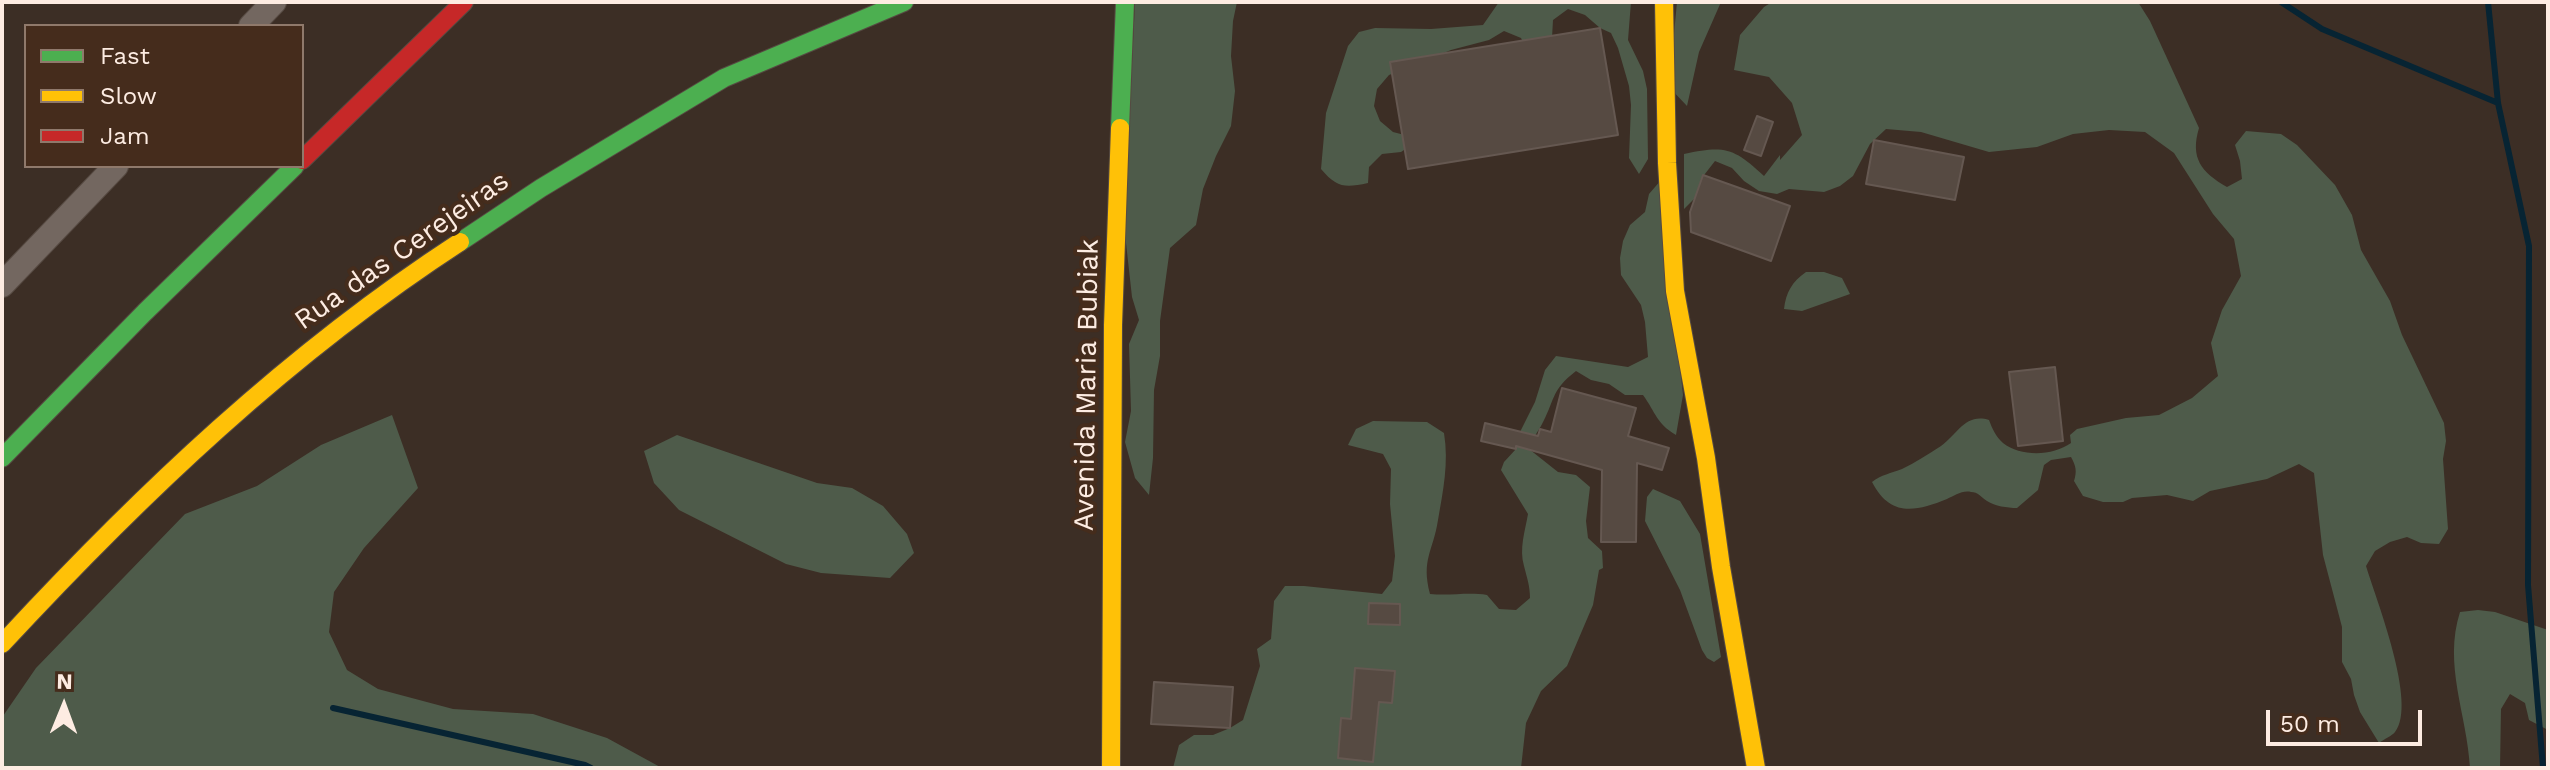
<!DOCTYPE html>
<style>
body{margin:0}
#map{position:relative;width:2550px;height:770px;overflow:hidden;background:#3c2e25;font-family:"Work Sans",sans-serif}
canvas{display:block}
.frame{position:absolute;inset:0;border:4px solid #fdece2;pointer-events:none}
.legend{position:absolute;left:24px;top:24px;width:280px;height:144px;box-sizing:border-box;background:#452c1c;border:2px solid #8f796b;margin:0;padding:10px 14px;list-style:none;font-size:24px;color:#fdece2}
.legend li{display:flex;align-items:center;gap:16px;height:40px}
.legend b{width:40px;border:2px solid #8f796b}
.north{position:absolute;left:24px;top:666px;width:80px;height:80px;-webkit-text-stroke:6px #452c1c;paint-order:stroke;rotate:1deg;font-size:22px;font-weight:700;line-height:32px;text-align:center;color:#fdece2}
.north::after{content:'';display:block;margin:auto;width:28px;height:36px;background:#fdece2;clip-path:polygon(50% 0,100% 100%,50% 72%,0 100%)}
.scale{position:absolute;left:2266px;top:710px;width:156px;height:36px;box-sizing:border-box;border:4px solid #fdece2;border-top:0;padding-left:10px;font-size:24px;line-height:28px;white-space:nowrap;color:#fdece2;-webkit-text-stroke:6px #452c1c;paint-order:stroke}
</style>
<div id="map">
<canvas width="2550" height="770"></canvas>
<div class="frame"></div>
<ul class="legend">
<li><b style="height:10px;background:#4caf50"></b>Fast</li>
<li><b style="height:10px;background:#ffc107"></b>Slow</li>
<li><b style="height:10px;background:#c62828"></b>Jam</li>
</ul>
<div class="north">N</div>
<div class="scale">50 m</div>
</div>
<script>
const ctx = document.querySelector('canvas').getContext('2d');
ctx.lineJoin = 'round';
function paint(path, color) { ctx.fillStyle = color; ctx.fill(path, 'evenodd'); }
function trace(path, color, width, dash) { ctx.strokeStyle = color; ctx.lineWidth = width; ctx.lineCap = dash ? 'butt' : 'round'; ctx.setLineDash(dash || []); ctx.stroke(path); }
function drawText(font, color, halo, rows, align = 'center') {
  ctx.font = font + ' "Work Sans",sans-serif'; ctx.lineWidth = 8; ctx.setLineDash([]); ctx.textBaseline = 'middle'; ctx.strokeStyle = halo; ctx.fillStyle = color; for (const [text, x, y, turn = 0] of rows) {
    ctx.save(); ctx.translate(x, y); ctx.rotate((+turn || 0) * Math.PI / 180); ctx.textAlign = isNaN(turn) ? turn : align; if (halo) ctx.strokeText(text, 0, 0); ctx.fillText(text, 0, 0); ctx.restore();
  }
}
paint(new Path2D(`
 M1135 2H1237L1233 21 1231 56 1235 91 1231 126 1216 156 1203 189 1196 225 1170 248 1160 321V356L1154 390 1153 458 1149 495 1135 478 1125 442 1131 411 1129 344 1139 320 1132 297 1124 225Z
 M1499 2H1631L1628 40 1643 71 1647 89 1648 159 1639 174 1629 158 1631 105 1629 86 1618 48 1611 33 1600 28 1585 15 1568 9 1553 20 1551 56 1529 54 1521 38 1504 31 1489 40 1451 50 1389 75 1377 89 1374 106 1380 121 1393 132 1420 139 1401 152 1382 154 1369 167 1368 183C1345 188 1337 188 1321 169L1326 113 1348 46 1359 32 1375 28 1431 29 1483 25Z
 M1677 2H1721L1699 52 1687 106 1669 87Z
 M1772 2H2138L2150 21 2199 128C2190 158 2201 172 2227 187L2242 179 2240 161 2235 145 2246 131 2281 134 2297 145 2335 185 2352 215 2361 250 2390 301 2402 335 2444 423 2446 441 2443 459 2448 529 2439 544 2421 543 2407 537 2390 542 2375 551 2366 566C2376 599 2418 704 2395 732 2392 736 2384 739 2379 743L2360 712 2354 695 2351 679 2342 662V627L2323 555 2314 473 2299 464 2267 479 2210 491 2193 501 2167 495 2132 498 2123 502H2103L2083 496 2074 481C2077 471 2076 466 2071 457L2051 460 2044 465 2038 490 2017 508C2007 508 1995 506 1987 501 1981 497 1978 492 1971 492 1962 490 1954 496 1947 499 1915 512 1890 517 1872 482 1881 475 1891 473 1902 469 1915 463 1928 454 1941 446 1958 434 1965 413 1989 420 1992 428 1996 437 2003 443 2021 457 2053 456 2071 443L2070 435 2077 429 2126 418 2159 415 2192 398 2218 376 2211 343 2222 310 2241 276 2234 239 2213 214 2174 153 2145 132 2109 130 2073 134 2037 147 1989 152 1921 132 1886 129 1870 144 1853 176 1840 186 1824 192 1789 189 1777 194 1759 191 1744 181 1732 168 1715 161 1701 179 1696 197 1684 209V154C1725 145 1734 148 1764 176L1780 155V160L1802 135 1792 103 1769 77 1734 70 1740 35 1764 7Z
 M1661 180 1683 395 1676 435C1656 423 1656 413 1643 395H1625L1609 384 1591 380 1576 371C1550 391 1555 401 1541 426 1536 434 1532 440 1529 449L1558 472 1576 475 1590 487 1586 521 1588 538 1602 551 1603 568 1599 570 1593 605 1567 666 1541 691 1526 723 1521 768H1173L1179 745 1194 735H1213L1230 728 1243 720 1260 666 1257 649 1271 639 1274 601 1285 586H1304L1382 594 1392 581 1395 556 1390 504 1391 469 1383 454 1348 445 1356 429 1373 421 1427 422 1444 433C1449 463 1443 491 1438 520 1433 552 1421 559 1430 594 1450 596 1468 592 1487 595L1499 609 1516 610 1530 598C1530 586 1527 578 1524 566 1519 549 1525 531 1528 514L1501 470 1504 462 1516 449 1520 432 1535 402 1545 370 1556 356 1628 367 1648 357 1645 322 1641 305 1621 275 1620 258 1623 241 1630 225 1645 212 1649 194Z
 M1806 272H1824L1842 278 1850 294 1802 311 1784 309C1786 292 1792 282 1806 272Z
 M392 415 418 488 364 548 334 592 329 632 347 670 378 689 453 709 533 714 607 738 662 768H2L3 716 36 668 185 514 257 486 321 445Z
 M677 435 817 483 852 488 883 506 907 534 914 553 890 578 821 573 786 564 679 510 654 483 644 451Z
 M1653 489 1680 501 1700 534 1721 657 1714 662 1707 658 1702 650 1680 590 1645 521 1647 497Z
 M2478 610 2495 612 2548 630V730L2529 720 2525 703 2510 694 2501 709 2500 768H2470C2467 714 2443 665 2460 612Z`), '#4e5b4a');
trace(new Path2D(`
 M2281 2 2322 29 2498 103
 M2488 2 2498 103 2529 246 2528 585 2543 768
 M333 708 585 765 591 768`), '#072433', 6);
const building = new Path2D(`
 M1600 28 1618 135 1408 169 1390 62Z
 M1757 116 1773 122 1761 156 1744 150Z
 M1874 140 1964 157 1955 200 1866 184Z
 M1703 175 1790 206 1771 261 1691 232 1690 212Z
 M2055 367 2063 441 2018 446 2009 372Z
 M1562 388 1636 408 1628 436 1669 448 1662 470 1637 463 1636 542H1601L1602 470 1516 446V449L1481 441 1485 423 1538 436 1540 429 1551 432Z
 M1369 603 1400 604V625L1368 624Z
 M1355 668 1395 671 1392 703 1379 702 1373 762 1338 758 1341 718 1351 719Z
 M1154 682 1233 687 1230 728 1151 724Z`);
paint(building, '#564a42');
trace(building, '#655851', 2);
const street = new Path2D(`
 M251 26 274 2
 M2 285 116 166`);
const fast = new Path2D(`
 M1120 128 1125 2
 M460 242 541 188 724 78 904 2
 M2 458 145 312 295 166`);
const slow = new Path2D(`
 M1664 2 1667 163 1675 291 1706 458 1721 567 1756 768
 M2 644C141 494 288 354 460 242
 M1111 768 1113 325 1120 128`);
const jam = new Path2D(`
 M302 160 464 2`);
trace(street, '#564a42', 26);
trace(fast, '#564a42', 20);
trace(slow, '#564a42', 20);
trace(jam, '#564a42', 20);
trace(street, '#736760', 24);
trace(fast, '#4caf50', 18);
trace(slow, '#ffc107', 18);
trace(jam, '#c62828', 18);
drawText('28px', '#fdece2', '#452c1c', [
 ["Rua das Cerejeiras",402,251,-35],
 ["Avenida Maria Bubiak",1087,385,-89]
]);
</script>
